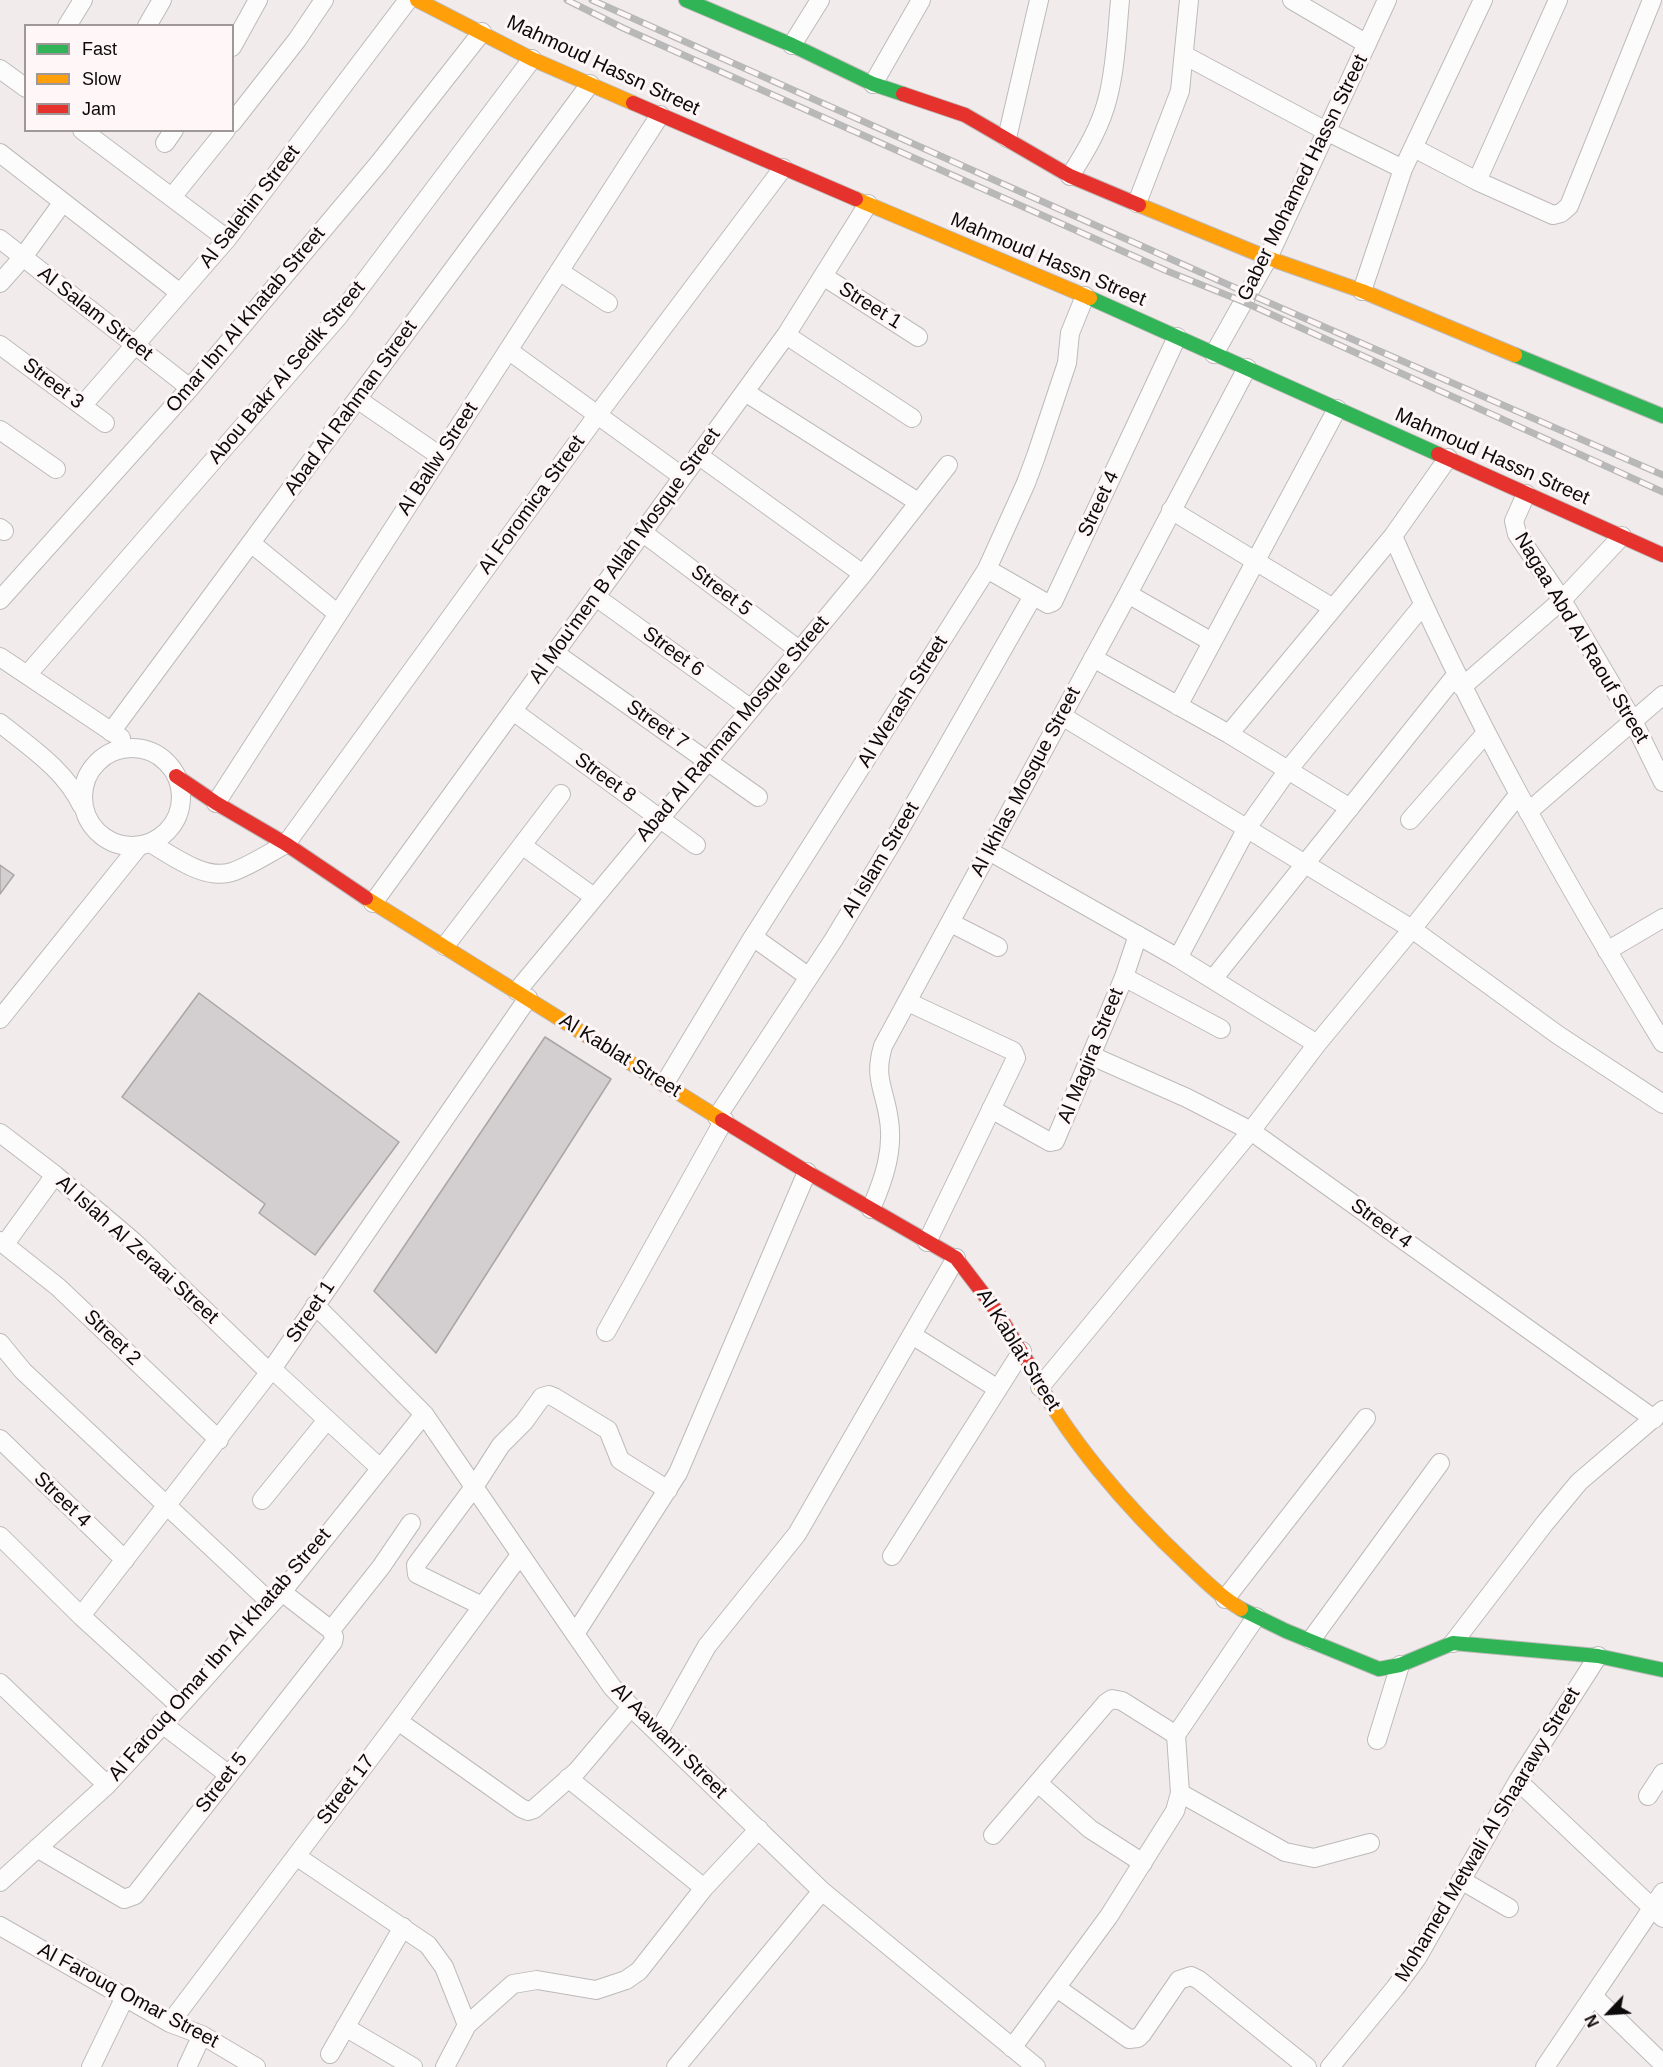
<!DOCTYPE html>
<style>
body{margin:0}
#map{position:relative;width:1663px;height:2067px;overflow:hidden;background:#f1ebec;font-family:Helvetica,sans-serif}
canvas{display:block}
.legend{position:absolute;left:24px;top:24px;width:210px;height:108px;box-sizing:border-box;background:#fff7f7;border:2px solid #9e9899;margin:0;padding:8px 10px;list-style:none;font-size:18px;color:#0d0a0b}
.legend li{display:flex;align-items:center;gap:12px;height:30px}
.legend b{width:30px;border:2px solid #9e9899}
.north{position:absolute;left:1579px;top:1983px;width:60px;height:60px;-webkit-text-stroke:4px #fff7f7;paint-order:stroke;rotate:245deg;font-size:16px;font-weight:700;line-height:24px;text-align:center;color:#0d0a0b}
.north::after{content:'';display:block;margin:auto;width:21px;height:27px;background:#0d0a0b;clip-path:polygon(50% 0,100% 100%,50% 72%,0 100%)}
</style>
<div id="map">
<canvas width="1663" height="2067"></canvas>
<ul class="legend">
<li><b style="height:8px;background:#30b455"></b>Fast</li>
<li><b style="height:8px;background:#ff9f0a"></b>Slow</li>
<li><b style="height:8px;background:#e5322d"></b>Jam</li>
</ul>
<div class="north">N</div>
</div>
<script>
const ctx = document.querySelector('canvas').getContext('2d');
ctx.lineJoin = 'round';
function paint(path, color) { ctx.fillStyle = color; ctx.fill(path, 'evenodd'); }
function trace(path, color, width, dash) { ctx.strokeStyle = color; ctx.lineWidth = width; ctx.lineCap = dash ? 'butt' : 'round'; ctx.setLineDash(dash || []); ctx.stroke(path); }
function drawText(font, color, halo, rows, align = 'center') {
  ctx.font = font + ' Helvetica,sans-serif'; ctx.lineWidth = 6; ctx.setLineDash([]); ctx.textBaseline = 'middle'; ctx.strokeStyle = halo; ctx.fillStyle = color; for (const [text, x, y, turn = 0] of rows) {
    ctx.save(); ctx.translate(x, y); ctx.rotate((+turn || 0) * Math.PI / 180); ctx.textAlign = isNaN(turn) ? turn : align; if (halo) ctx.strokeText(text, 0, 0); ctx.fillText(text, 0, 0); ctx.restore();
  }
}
const building = new Path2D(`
 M0 865 14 875 0 894Z
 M199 993 399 1142 315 1255 259 1213 265 1204 122 1097Z
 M545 1037 611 1079 436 1353 374 1291Z`);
paint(building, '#d3cecf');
trace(building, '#aaa6a7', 1.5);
const street = new Path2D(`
 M1292 0 1367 44
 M67 26 83 0
 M147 26 162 0
 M792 45 820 0
 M232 47 258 0
 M1184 55 1326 131 1403 169
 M0 69 26 88
 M873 84 921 0
 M232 123 297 40 324 0
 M82 130 227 239
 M1007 138 1039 0
 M165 143 174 130
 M1414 148 1477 181 1558 0
 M0 153 180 293
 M1070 176C1086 151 1101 126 1108 97 1116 65 1117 32 1120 0
 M1477 181 1553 215 1561 213 1569 206 1652 0
 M172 197 226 130
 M1137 203 1180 91 1189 0
 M0 239 190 388
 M559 271 608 303
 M823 276 918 337
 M0 283 23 257 63 202
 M1362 291 1403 169 1483 0
 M786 335 912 418
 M0 345 105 423
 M508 350 683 477
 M1214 354 1268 258 1387 0
 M745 392 918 502
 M357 399 440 456
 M82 406 227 239 408 0
 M0 430 56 469
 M698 455 863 574
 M1526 494 1514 521 1517 534 1562 600 1633 721 1663 782
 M1171 510 1333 608
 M0 528 4 531
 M642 532 799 650
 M1393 536C1469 712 1563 880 1663 1043
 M251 543 338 614
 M987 569 1048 604 1053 602 1177 337
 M1128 594 1212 642
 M596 597 750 708
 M0 600 190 388 379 163 482 32
 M555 653 758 797
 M0 657 121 738
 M1093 658 1229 734 1350 808
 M27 675 338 317 532 59
 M1462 687 1562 600 1622 536
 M1178 706 1337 409
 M513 711 696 845
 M1062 716 1412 929 1558 1035 1663 1104
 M0 723C31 748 65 770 82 806
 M111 732 590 84
 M1229 734 1393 536 1448 458
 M83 797a49 49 0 1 1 98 0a49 49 0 1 1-98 0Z
 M216 803 660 115
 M1528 812 1663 695
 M1410 820 1486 733
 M150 843C172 855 204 881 232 872 250 866 269 853 286 844L598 414 783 168
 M523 846 594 897
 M989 851 1178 958 1317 1044
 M373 903 786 335 868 204
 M951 923 998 947
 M753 937 809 977
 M445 946 561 794
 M1607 951 1663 918
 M1178 958 1247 828 1288 770 1423 605
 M1124 977 1221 1029
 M1213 979 1456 675
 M517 991 863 574 948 465
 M908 1002 1013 1051 1016 1058 927 1242
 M0 1019 139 846
 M1092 1056 1187 1098 1251 1131 1654 1419
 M665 1083 753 937 987 569 1026 483 1036 456 1067 363 1070 333 1085 296
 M991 1109 1050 1142 1055 1141 1124 977 1138 935
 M717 1117 834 939 899 831 1033 596
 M0 1133 55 1175 134 1242 269 1372
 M871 1209C884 1179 895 1148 888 1114 883 1086 874 1077 883 1046L1128 594 1247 368
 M0 1241 58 1287 219 1440
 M5 1244 55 1175
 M315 1305 424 1414 575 1634 612 1687 631 1707 822 1891 1036 2067
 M606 1332 724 1120
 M912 1335 998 1389
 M0 1343 23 1371 271 1603
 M272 1369 380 1468
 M1040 1387 1251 1131 1317 1044 1412 929 1518 795
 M0 1439 125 1560
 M262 1500 327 1420
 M0 1536 81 1616 180 1706
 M892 1556 1022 1351
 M1225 1599 1366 1418
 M482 1606 417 1574 416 1565 474 1487 501 1445 524 1422 542 1397 549 1395 554 1397 608 1430 620 1460 668 1490
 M81 1616 272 1369 528 998
 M331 1630 381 1567 411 1523
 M575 1634 678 1473 807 1172
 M1311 1640 1440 1463
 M1453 1643 1545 1523 1579 1482 1663 1410
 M0 1683 107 1785
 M398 1721 521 1808 528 1811 534 1809 577 1771 631 1707
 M161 1723 229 1775
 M658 1733 707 1646 797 1534 956 1258
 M1377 1740 1400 1665
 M568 1778 704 1888
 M1518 1781 1663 1918
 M1038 1783 1090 1829 1143 1863
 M1180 1793 1285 1852 1314 1858 1370 1843
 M1648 1796 1663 1773
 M993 1835 1106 1703 1112 1699 1122 1701 1176 1735
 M37 1848 124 1899 135 1895 333 1642 334 1637 331 1630 282 1592
 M296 1856 428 1945 444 1967 467 2025
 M1461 1880 1509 1908
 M0 1882 107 1785 180 1706 282 1592 424 1414
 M0 1926 170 2023 202 2035 256 2067
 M1057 1988 1129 2039 1138 2038 1142 2034 1179 1980 1191 1976 1199 1980 1307 2067
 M1593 1996 1663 2064
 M170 2023 398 1721 520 1555
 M345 2027 413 2067
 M1012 2048 1109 1916 1175 1811 1180 1793 1176 1735 1256 1617
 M330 2054 403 1927
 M91 2067 125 1997
 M187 2067 202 2035
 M445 2067 467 2025 513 1984 537 1980 596 1990 626 1980 639 1971 704 1888 759 1829
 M676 2067 822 1891
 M1330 2067 1395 1988 1417 1958 1518 1781 1598 1656
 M1545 2067 1663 1892`);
const fast = new Path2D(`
 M686 0 792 45 873 84 903 94
 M1090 298 1438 454
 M1515 355 1663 416
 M1241 1609 1286 1631 1379 1669 1400 1665 1453 1643 1598 1656 1663 1670`);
const slow = new Path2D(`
 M417 0 532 59 633 103
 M856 199 1090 298
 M1139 205 1268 258 1362 291 1515 355
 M366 898 722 1120
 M1028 1363C1065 1437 1128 1509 1188 1565 1205 1581 1221 1597 1241 1609`);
const jam = new Path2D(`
 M903 94 965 115 1070 176 1139 205
 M633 103 856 199
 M1438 454 1663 555
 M176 776 216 803 286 844 366 898
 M722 1120 807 1172 956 1258 995 1309 1028 1363`);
trace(street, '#bebaba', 20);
trace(fast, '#bebaba', 16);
trace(slow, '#bebaba', 16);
trace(jam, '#bebaba', 16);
trace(street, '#fdfcfc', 18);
trace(fast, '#30b455', 14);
trace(slow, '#ff9f0a', 14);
trace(jam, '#e5322d', 14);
const rail = new Path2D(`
 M567 0 623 28 1167 271 1244 302 1663 492
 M592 0 1249 294 1663 475`);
trace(rail, '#b9b8b8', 7);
trace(rail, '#fff7f7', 4.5, [14]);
drawText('20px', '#0d0a0b', '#fff7f7', [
 ["Mahmoud Hassn Street",603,66,25],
 ["Gaber Mohamed Hassn Street",1303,178,-64],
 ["Al Salehin Street",250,207,-52],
 ["Mahmoud Hassn Street",1048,260,23],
 ["Street 1",870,306,32],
 ["Al Salam Street",95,314,38],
 ["Omar Ibn Al Khatab Street",246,320,-50],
 ["Abou Bakr Al Sedik Street",287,373,-50],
 ["Street 3",53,384,37],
 ["Abad Al Rahman Street",351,408,-54],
 ["Mahmoud Hassn Street",1492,457,24],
 ["Al Ballw Street",438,459,-57],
 ["Street 4",1099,504,-65],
 ["Al Foromica Street",532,505,-54],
 ["Al Mou'men B Allah Mosque Street",625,556,-54],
 ["Street 5",721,591,37],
 ["Nagaa Abd Al Raouf Street",1581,638,59],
 ["Street 6",673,652,36],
 ["Al Werash Street",903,702,-58],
 ["Street 7",657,725,35],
 ["Abad Al Rahman Mosque Street",733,729,-50],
 ["Street 8",605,778,36],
 ["Al Ikhlas Mosque Street",1026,782,-62],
 ["Al Islam Street",881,860,-59],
 ["Al Kablat Street",620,1056,32],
 ["Al Magira Street",1091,1056,-68],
 ["Street 4",1381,1224,36],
 ["Al Islah Al Zeraai Street",137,1250,42],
 ["Street 1",311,1312,-56],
 ["Street 2",112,1338,44],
 ["Al Kablat Street",1018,1350,58],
 ["Street 4",62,1500,44],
 ["Al Farouq Omar Ibn Al Khatab Street",220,1655,-49],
 ["Al Aawami Street",669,1741,45],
 ["Street 5",222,1783,-52],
 ["Street 17",346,1790,-53],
 ["Mohamed Metwali Al Shaarawy Street",1488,1835,-59],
 ["Al Farouq Omar Street",128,1996,28]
]);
</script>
